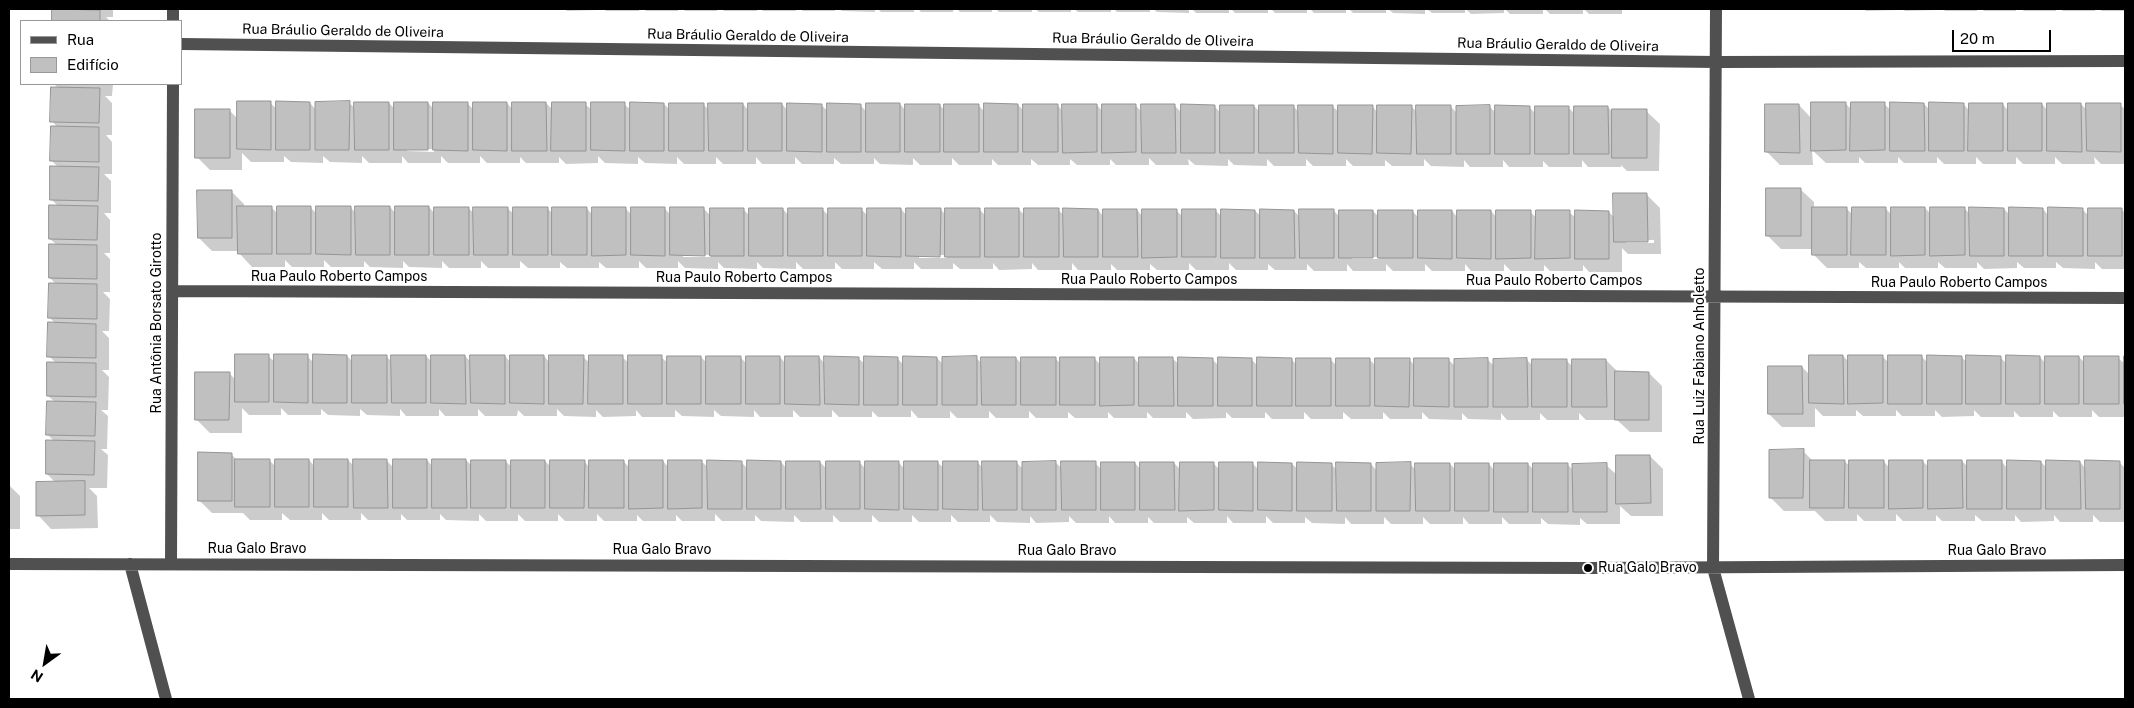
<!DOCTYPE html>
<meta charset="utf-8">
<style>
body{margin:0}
#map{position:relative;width:2134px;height:708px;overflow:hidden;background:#fff;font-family:"Public Sans",sans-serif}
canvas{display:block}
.frame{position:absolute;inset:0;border:10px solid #000;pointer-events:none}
.legend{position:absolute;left:20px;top:20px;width:162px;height:65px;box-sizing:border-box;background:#fff;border:1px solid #999;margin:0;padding:6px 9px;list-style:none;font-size:15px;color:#000}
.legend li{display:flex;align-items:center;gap:10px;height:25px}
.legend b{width:25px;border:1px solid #999}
.north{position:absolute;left:20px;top:638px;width:50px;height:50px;-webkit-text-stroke:4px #fff;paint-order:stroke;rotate:212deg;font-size:14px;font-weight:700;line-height:20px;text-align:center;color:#000}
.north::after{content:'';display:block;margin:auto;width:18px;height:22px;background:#000;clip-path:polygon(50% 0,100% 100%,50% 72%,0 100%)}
.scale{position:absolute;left:1952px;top:30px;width:99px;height:22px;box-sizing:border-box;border:2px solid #000;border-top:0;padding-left:6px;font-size:15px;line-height:18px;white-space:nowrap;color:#000;-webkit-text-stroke:4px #fff;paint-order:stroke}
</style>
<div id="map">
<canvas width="2134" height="708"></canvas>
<div class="frame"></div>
<ul class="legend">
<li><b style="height:6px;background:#505050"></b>Rua</li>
<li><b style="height:14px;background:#c0c0c0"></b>Edifício</li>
</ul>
<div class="north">N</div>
<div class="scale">20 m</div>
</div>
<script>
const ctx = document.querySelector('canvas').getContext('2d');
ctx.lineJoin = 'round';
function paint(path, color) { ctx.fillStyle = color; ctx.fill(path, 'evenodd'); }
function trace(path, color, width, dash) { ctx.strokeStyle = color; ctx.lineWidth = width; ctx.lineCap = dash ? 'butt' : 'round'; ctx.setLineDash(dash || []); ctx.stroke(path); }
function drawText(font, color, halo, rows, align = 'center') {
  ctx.font = font + ' "Public Sans",sans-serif'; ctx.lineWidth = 4.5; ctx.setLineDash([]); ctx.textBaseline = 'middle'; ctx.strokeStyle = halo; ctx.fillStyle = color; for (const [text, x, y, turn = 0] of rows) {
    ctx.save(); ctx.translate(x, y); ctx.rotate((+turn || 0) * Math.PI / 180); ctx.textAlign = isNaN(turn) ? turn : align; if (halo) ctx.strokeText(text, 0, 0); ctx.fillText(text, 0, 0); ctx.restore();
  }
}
paint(new Path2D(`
 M59 9H113V17H106L110 21H53V10H60Z
 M291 9H324V10Z
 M330 9H363V10H331Z
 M369 9H403V10H370Z
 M408 9H442V10H409Z
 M447 9H482V10H448Z
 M486 9H521V10H488Z
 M525 9H560V10H527Z
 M565 9H599V10L567 11Z
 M604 9H639V11H606Z
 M644 9H678V11H646Z
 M683 9H717V11H685Z
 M722 9H757V11H724Z
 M761 9H796V11H763Z
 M800 9H835V11H803Z
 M839 9H875V12L842 11Z
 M878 9H914V12H881Z
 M918 9H953V12H921Z
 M957 9H992V12H960Z
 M996 9H1032V12H999Z
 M1035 9H1071V12H1039Z
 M1074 9H1111V12H1078Z
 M1114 9H1150V12H1117Z
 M1153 9H1189V13L1157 12Z
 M1192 9H1229V13H1196Z
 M1231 9H1268V13H1235Z
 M1271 9H1307V13H1275Z
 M1310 9H1346V13H1314Z
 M1349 9H1386V13H1353Z
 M1388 9H1425V14L1393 13Z
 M1427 9H1465V13H1432Z
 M1466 9H1504V13L1471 14Z
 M1505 9H1543V14H1510Z
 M1545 9H1583V14H1550Z
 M1584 9H1622V14H1589Z
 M1825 9H1859V10H1826Z
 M1864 9H1899V10L1866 11Z
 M1903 9H1938V10L1905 11Z
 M1943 9H1977V11H1945Z
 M1982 9H2016V11H1984Z
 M2021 9H2056V11H2024Z
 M2060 9H2095V11H2063Z
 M2099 9H2125V11H2102Z
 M54 84H113L112 96H105L112 103V135H106L112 142V174H104L111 181V213H104L110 220V253H104L110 259V292H103L110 299 109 331H102L109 338V370H102L109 377 108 410H101L108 416 107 449H101L108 455 107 488H89L97 496 98 528 51 529 38 515 56 483 47 474 54 441 48 435 55 402 48 396 56 363 49 356 56 324 49 317 57 285 50 278 57 245 50 239 58 206 51 199 58 167 51 160 58 128 52 121 59 89Z
 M270 103 277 109 310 103 316 110 349 103 356 109 389 103 395 109 428 103 434 109 467 103 474 110 507 103 513 110 546 103 553 110 585 104 592 110 624 104 631 110 664 104 671 111 703 104 710 111 743 104 749 111 782 104 788 111 821 105 828 111 860 105 867 112 900 104 906 111 939 105 946 111 978 105 985 112 1018 105 1025 112 1057 105 1064 112 1097 105 1103 112 1136 106 1142 112 1175 106 1182 113 1214 106 1221 113 1254 106 1261 113 1293 106 1300 113 1332 106 1339 112 1372 106 1378 113 1411 106 1418 113 1451 107 1457 113 1490 107 1496 113 1529 107 1536 114 1568 107 1575 114 1608 107 1613 113 1646 111 1660 124 1659 171H1627L1621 165V167H1588L1582 160V167H1549L1543 161V167H1509L1503 160V167H1470L1464 160V167L1431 166 1424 159V166H1392L1385 160V166H1353L1346 159V166H1313L1306 159V166H1274L1267 159V166L1234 165 1228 159V166L1195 165 1188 159 1189 165H1156L1149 158V165H1116L1110 159V165H1077L1070 159V165H1038L1031 159V165H998L992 159V165H959L952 158V165H920L913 158V165L880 164 874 158V164H841L834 158V164H802L795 157V164H762L756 157V164H723L716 157V164H684L677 157V164L645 163 638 157V164L605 163 598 156V163L566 164 559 157V163H526L520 157V163H487L480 156V163H448L441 156V163H408L402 156V163H369L362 156V163L330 162 323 156V163L291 162 284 156V162H251L242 153V170H210L197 157 229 110 238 119ZM407 149H434V152L407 151Z
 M1845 103 1852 110 1884 104 1891 110 1924 104 1931 111 1963 104 1970 111 2002 104 2009 111 2042 104 2048 111 2081 104 2088 111 2120 105 2125 109V164H2101L2094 157 2095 164H2062L2055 157V164H2023L2016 157V164H1983L1976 157V164H1944L1937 157V163H1904L1898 157V163H1865L1859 157V163H1826L1812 150 1813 165H1780L1767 152 1799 105 1812 119Z
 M1800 189 1814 202V208H1846L1853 215 1885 208 1892 215 1925 208 1932 215 1964 208 1971 215 2004 209 2010 215 2043 209 2049 216 2082 209 2089 216 2121 209 2125 213V269H2102L2095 262V269L2063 268 2056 262V268H2024L2017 262V268L1984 269 1977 262V268H1945L1938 262V268H1905L1899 262V268H1866L1859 262V268H1827L1814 255V249H1781L1768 236Z
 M231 191 244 204V207H271L278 214 311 208 317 214 350 207 357 214 390 207 396 214 429 207 435 214 468 208 475 214 507 208 514 214 547 208 554 215 586 208 593 215 625 208 632 215 665 209 671 215 704 209 711 216 743 209 750 216 783 209 789 216 822 209 829 216 861 209 868 216 901 209 907 216 940 209 947 216 979 209 986 216 1019 210 1026 216 1058 210 1065 216 1098 210 1104 217 1137 210 1143 217 1176 210 1183 217 1215 210 1222 217 1255 211 1262 217 1294 211 1301 218 1333 210 1340 217 1373 211 1379 217 1412 211 1419 218 1452 211 1458 218 1491 211 1497 218 1530 212 1537 218 1569 212 1576 218 1609 212 1615 218 1647 195 1660 208 1661 254H1628L1622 248V272H1589L1583 265V271H1550L1544 265V271H1511L1504 264V271H1471L1465 264V271H1432L1425 264V271H1393L1386 264V271H1353L1347 264V271H1314L1307 264V270H1275L1268 264V270H1236L1229 263V270H1196L1189 263V270H1157L1150 264V270H1117L1111 264V270H1078L1072 263V270H1038L1032 263V269L999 270 993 263V269H960L953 263V269H921L914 262V269H882L874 262V269H842L835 262V269H803L796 262V269L763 268 757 262V269L724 268 718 262V269L685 268 678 261V268H646L639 261V268H606L599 262V268H567L560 262V268H528L520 261V268H488L481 261V268H449L442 261V268L409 267 403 261V268L370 267 364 261V267H331L324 260V267H292L285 260V267H252L239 253V251H212L199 238ZM1626 240H1654V243H1626ZM683 254 711 255V257H683ZM919 255H947V258H919ZM1352 257H1379V259H1352Z
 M268 356 275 362 307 356 314 363 347 356 354 363 386 356 393 363 426 356 432 362 465 356 471 362 505 356 511 363 544 356 550 363 583 357 590 363 622 357 629 363 661 357 669 364 701 357 708 364 740 357 747 364 780 357 786 364 819 357 825 364 858 358 865 364 897 358 904 365 937 358 944 365 976 358 983 364 1016 358 1022 364 1055 358 1062 365 1094 358 1101 365 1134 358 1140 365 1173 359 1180 365 1212 359 1219 366 1251 359 1258 366 1291 359 1298 366 1330 359 1337 366 1369 359 1376 366 1409 359 1415 366 1448 359 1455 366 1488 360 1494 366 1527 360 1533 366 1566 360 1573 367 1606 360 1618 372 1649 373 1662 386V432H1630L1617 420H1586L1579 413V420H1547L1540 413V420H1507L1501 413V420L1468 419 1462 413V420L1429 419 1422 412V419H1390L1383 412V419H1351L1343 412V419H1311L1304 412V419H1272L1265 412V418H1232L1226 412V418L1193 419 1186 412V418H1153L1147 412V418H1114L1108 412V418H1075L1068 412V418H1036L1029 411V418H996L989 411V418H957L950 411V418H918L911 410V417H878L872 411V417H839L832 410V417H800L793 410V417H760L754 410V417L721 416 714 410V417L682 416 675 410V417H642L636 410V416L603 417 596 410V417L564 416 557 409V416H524L518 410 517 416H485L478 409V416H445L439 409V416H406L400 409V416L367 415 360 409V416L328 415 321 409V415H288L281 408V415H249L242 408V433H210L196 419 229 373 236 380Z
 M1843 356 1850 363 1882 356 1889 363 1922 357 1928 363 1961 357 1968 363 2000 357 2007 364 2040 357 2046 364 2079 357 2086 364 2118 358 2125 364V357V417H2099L2092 410V417H2059L2053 411V417H2020L2014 411V417H1981L1974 410V416L1942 417 1935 410V416H1902L1896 410V416H1863L1856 410V416H1823L1815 408V427H1782L1769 414 1802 367 1810 375Z
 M1803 451 1813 461H1844L1851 467 1883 461 1890 468 1922 461 1930 468 1962 461 1969 468 2001 461 2008 469 2041 462 2047 468 2080 462 2086 469 2119 462 2125 468V522H2100L2093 515V522H2060L2054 515V521L2021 522 2015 515V521H1982L1975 515V521H1942L1936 515V521H1903L1896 514V521H1864L1857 514V521H1825L1815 511H1784L1770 497Z
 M231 454 237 460H269L276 467 309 460 315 467 348 460 355 467 387 461 394 468 427 460 433 467 466 460 473 467 505 461 512 467 545 461 551 467 584 461 590 468 623 461 630 468 663 461 669 468 702 462 709 468 741 462 748 469 781 462 787 469 820 462 827 469 859 462 866 469 898 462 905 469 938 463 945 469 977 462 984 469 1017 463 1023 469 1056 463 1063 469 1095 463 1102 470 1135 463 1141 470 1174 463 1181 470 1213 463 1220 470 1252 463 1259 470 1292 464 1299 470 1331 464 1338 471 1371 464 1377 471 1410 464 1416 470 1450 464 1456 470 1489 464 1495 471 1528 464 1535 471 1567 464 1574 471 1606 465 1617 475 1650 456 1663 469V516H1631L1620 506V524H1587L1580 518V525L1548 524 1541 518V524H1509L1502 517V524H1469L1463 517V524H1430L1423 517V524H1391L1384 517V524H1351L1345 517V524L1312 523 1305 517V523H1273L1266 516V523H1233L1227 516V523H1194L1187 517V523H1154L1148 517V523H1115L1109 516V523H1076L1069 516V522L1036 523 1030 516V523L997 522 990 515V522H958L951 515V522H919L912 515V522H879L872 515V522H840L833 515V522H801L794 515V522L761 521 755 515V521H722L715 514V521H682L676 515V521H643L637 515V521H604L597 514V521H565L558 514V521H525L518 514V521H486L479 514V521L446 520 440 514V520H407L401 514V520H368L361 513V520H329L322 513V520H290L282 513V520H250L243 513H212L199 500Z
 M9 485 20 496V529H9Z`), '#0003');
const building = new Path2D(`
 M52 9 100 10V21H52Z
 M51 87 100 88 99 123 50 122Z
 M237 101H271V150L237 149Z
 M276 101 310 102V150H276Z
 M350 101 349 150H315V102Z
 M354 102H389V150H355Z
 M394 102H428V150H394Z
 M433 102H468V151L433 150Z
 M473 102H507V151L473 150Z
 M512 102H546L547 151H512Z
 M552 102H586V151H551Z
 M591 102H625V151L591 150Z
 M630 102 664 103V151H630Z
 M1811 102H1846V150L1811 151Z
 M1851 102H1885V150L1850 151Z
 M1890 102 1924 103 1925 151H1890Z
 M1929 102 1964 103V151H1929Z
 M669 103H704V151H669Z
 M708 103H743V151H709Z
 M748 103H782V151H748Z
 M787 103 822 104V152L787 151Z
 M827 103 861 104V152H827Z
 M866 103H900V152H866Z
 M984 103 1018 104V152H984Z
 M1969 103H2003V151H1968Z
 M2008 103H2042V151H2008Z
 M2047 103H2081L2082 152 2047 151Z
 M2086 103H2121V152L2087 151Z
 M905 104H940V152H905Z
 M944 104H979V152H944Z
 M1023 104H1058V152H1023Z
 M1062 104H1097V152L1063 153Z
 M1102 104H1136V152L1102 153Z
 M1141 104H1175L1176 153H1142Z
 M1181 104 1215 105V153H1181Z
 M1765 104H1799L1800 153 1765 152Z
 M1220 105H1254V153H1220Z
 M1259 105H1294V153H1259Z
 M1298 105H1333V154L1299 153Z
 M1338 105H1373L1372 154 1338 153Z
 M1377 105H1412L1411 154 1377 153Z
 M1416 105H1451V154H1417Z
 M1490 105V154H1456V106Z
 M1495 105 1530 106V154H1495Z
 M1535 106H1569V154H1535Z
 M1574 106H1608L1609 154H1574Z
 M195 109H230V158H195Z
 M1612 109H1647V158H1612Z
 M51 126 99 127V162L50 161Z
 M50 166 99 167 98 201 50 200Z
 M1766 188H1801V236H1766Z
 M197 190H232V238H198Z
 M1613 193H1647L1648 242H1614Z
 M49 205 98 206 97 240 49 239Z
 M237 206H272V254H238Z
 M277 206H311V254H277Z
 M316 206H351V255L316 254Z
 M355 206H390V255H356Z
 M395 206H429V255H395Z
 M434 207H469V255H434Z
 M473 207H508V255H474Z
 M513 207H548V255H513Z
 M552 207H587V255H552Z
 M592 207H626V255L592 256Z
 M631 207H665V256L631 255Z
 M670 207H704L705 256 670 255Z
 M1812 207H1847V255H1812Z
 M1852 207H1886V255H1851Z
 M1891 207H1925V255L1891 256Z
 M1930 207H1965V255L1930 256Z
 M1969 207 2004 208V256H1970Z
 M2009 207 2043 208V256H2009Z
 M2048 207 2083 208V256H2048Z
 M710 208H744V256H710Z
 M749 208H783V256H749Z
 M788 208H823V256H788Z
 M828 208H862V256H828Z
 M867 208H901V257L867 256Z
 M906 208H941L940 257 906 256Z
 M945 208H980V257H945Z
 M985 208H1019V257H985Z
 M1024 208H1059V257H1024Z
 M1063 208 1098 209V257H1064Z
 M2088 208H2122V256H2088Z
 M1103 209H1137L1138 257H1103Z
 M1142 209H1177V257L1142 258Z
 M1182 209H1216V257H1182Z
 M1221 209 1255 210V258H1221Z
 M1260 209 1294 210 1295 258H1260Z
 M1299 209H1334V258H1300Z
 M1339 210H1373V258H1339Z
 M1378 210H1413V258H1378Z
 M1418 210H1452V259L1418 258Z
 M1457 210H1491V259L1457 258Z
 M1496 210H1531V258L1496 259Z
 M1536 210H1570V258L1535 259Z
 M1575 210 1609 211V259H1575Z
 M49 244 97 245V279L49 278Z
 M49 283 97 284V319L48 318Z
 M48 322 96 324V358L47 357Z
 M235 354H269V402H235Z
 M274 354H308V403L274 402Z
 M313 354 347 355V403H313Z
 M352 355H387V403H352Z
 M391 355H426V403H392Z
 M431 355H465L466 404 431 403Z
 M470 355H505V404L471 403Z
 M510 355H544V404L510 403Z
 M549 355H584L583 404H549Z
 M589 355H623V404H588Z
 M628 355H662V404H628Z
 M1809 355H1843L1844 404 1809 403Z
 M1848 355H1883V403L1848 404Z
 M1888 355H1922V404H1888Z
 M1927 355 1962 356V404H1927Z
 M1966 355 2001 356V404H1966Z
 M2006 355 2040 356V404H2006Z
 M667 356H701V404H667Z
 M706 356H741V404H706Z
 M746 356H780V404H746Z
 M785 356H819L820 405 785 404Z
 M824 356 859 357V405L825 404Z
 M864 356 898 357V405H864Z
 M903 356 937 357V405H903Z
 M977 356V405H942V357Z
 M2045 356H2079V404H2045Z
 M2084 356H2119V404H2084Z
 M2124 356H2125V404H2124Z
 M981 357H1016V405H982Z
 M1021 357H1056V405H1021Z
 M1060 357H1095V405H1060Z
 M1100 357H1134V405L1100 406Z
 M1139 357H1173L1174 406H1139Z
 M1178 357 1213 358V406H1178Z
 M1218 357 1252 358V406H1218Z
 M1257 357 1292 358V406H1257Z
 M1296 358H1331V406H1296Z
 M1336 358H1370V406H1336Z
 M1375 358H1410L1409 407 1375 406Z
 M1414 358H1449V407L1414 406Z
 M1488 358V407H1454V359Z
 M1527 358 1528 407H1493V359Z
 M1532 359H1567V407H1532Z
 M1572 359H1606L1607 407H1572Z
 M47 362 96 363V397L47 396Z
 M1768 366H1802L1803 414H1768Z
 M1615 371 1649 372V420H1615Z
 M195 372H230L229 420H195Z
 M47 401 96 402 95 436 46 435Z
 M46 440 95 441 94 475 46 474Z
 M1804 449 1803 498H1769V450Z
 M198 452 232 453V501H198Z
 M1616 455H1650L1651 503 1616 504Z
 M235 459H270V507H235Z
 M275 459H309V507H275Z
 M314 459H348V507H314Z
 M353 459H387L388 508H354Z
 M393 459H427V508H393Z
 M432 459H466L467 508H432Z
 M471 460H506V508H471Z
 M511 460H545V508H511Z
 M550 460H585L584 508H550Z
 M589 460H624V508H589Z
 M629 460H663V508L629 509Z
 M668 460H702V508L668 509Z
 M707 460 742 461V509H708Z
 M747 460 781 461V509H747Z
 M1810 460H1845L1844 508H1810Z
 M1849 460H1884V508H1849Z
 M1889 460H1923V508L1889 509Z
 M1928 460H1962L1963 508 1928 509Z
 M1967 460H2002V509H1967Z
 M2007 460 2041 461V509H2007Z
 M2046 460 2080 461 2081 509H2046Z
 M2085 460 2120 461V509H2086Z
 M786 461H820L821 509H786Z
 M826 461H860V509H826Z
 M865 461H899V510L865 509Z
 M904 461H938V510L904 509Z
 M943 461H978V510L943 509Z
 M982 461H1017V510H983Z
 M1056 461V510H1022V462Z
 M1061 461H1096V510H1062Z
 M1101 462H1135V510H1101Z
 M1140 462H1174L1175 510H1140Z
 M1180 462H1214V510L1179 511Z
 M1219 462H1253V511L1219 510Z
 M1258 462 1292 463V511L1258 510Z
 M1297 462 1332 463V511H1297Z
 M1336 462 1371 463V511H1337Z
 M1411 462 1410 511H1376V463Z
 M1415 463H1450V511H1416Z
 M1455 463H1489V511H1455Z
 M1494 463H1528V512H1494Z
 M1533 463H1568V512H1533Z
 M1607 463V512H1573L1572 464Z
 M85 481V515L36 516V482Z`);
paint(building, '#c0c0c0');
trace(building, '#949494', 1);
trace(new Path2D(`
 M1716 9 1713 568 1749 699
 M173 21V9
 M181 44 1716 62 2125 61
 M172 291 2125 298
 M171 563 173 84
 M9 564 1588 568 2125 565
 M130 564 166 699`), '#505050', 12);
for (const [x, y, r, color] of [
 [1588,568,5,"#000"]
]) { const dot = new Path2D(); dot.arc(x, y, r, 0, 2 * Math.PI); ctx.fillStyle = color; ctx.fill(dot); trace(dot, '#fff', 2); }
drawText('14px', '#000', '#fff', [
 ["Rua Bráulio Geraldo de Oliveira",343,31,1],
 ["Rua Bráulio Geraldo de Oliveira",748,36,1],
 ["Rua Bráulio Geraldo de Oliveira",1153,40,1],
 ["Rua Bráulio Geraldo de Oliveira",1558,45,1],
 ["Rua Paulo Roberto Campos",339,277],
 ["Rua Paulo Roberto Campos",744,278],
 ["Rua Paulo Roberto Campos",1149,280],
 ["Rua Paulo Roberto Campos",1554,281],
 ["Rua Paulo Roberto Campos",1959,283],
 ["Rua Antônia Borsato Girotto",157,323,-90],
 ["Rua Luiz Fabiano Anholetto",1700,356,-90],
 ["Rua Galo Bravo",257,549],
 ["Rua Galo Bravo",662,550],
 ["Rua Galo Bravo",1067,551],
 ["Rua Galo Bravo",1997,551]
]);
drawText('14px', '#000', '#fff', [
 ["Rua Galo Bravo",1598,568]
], 'left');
</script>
